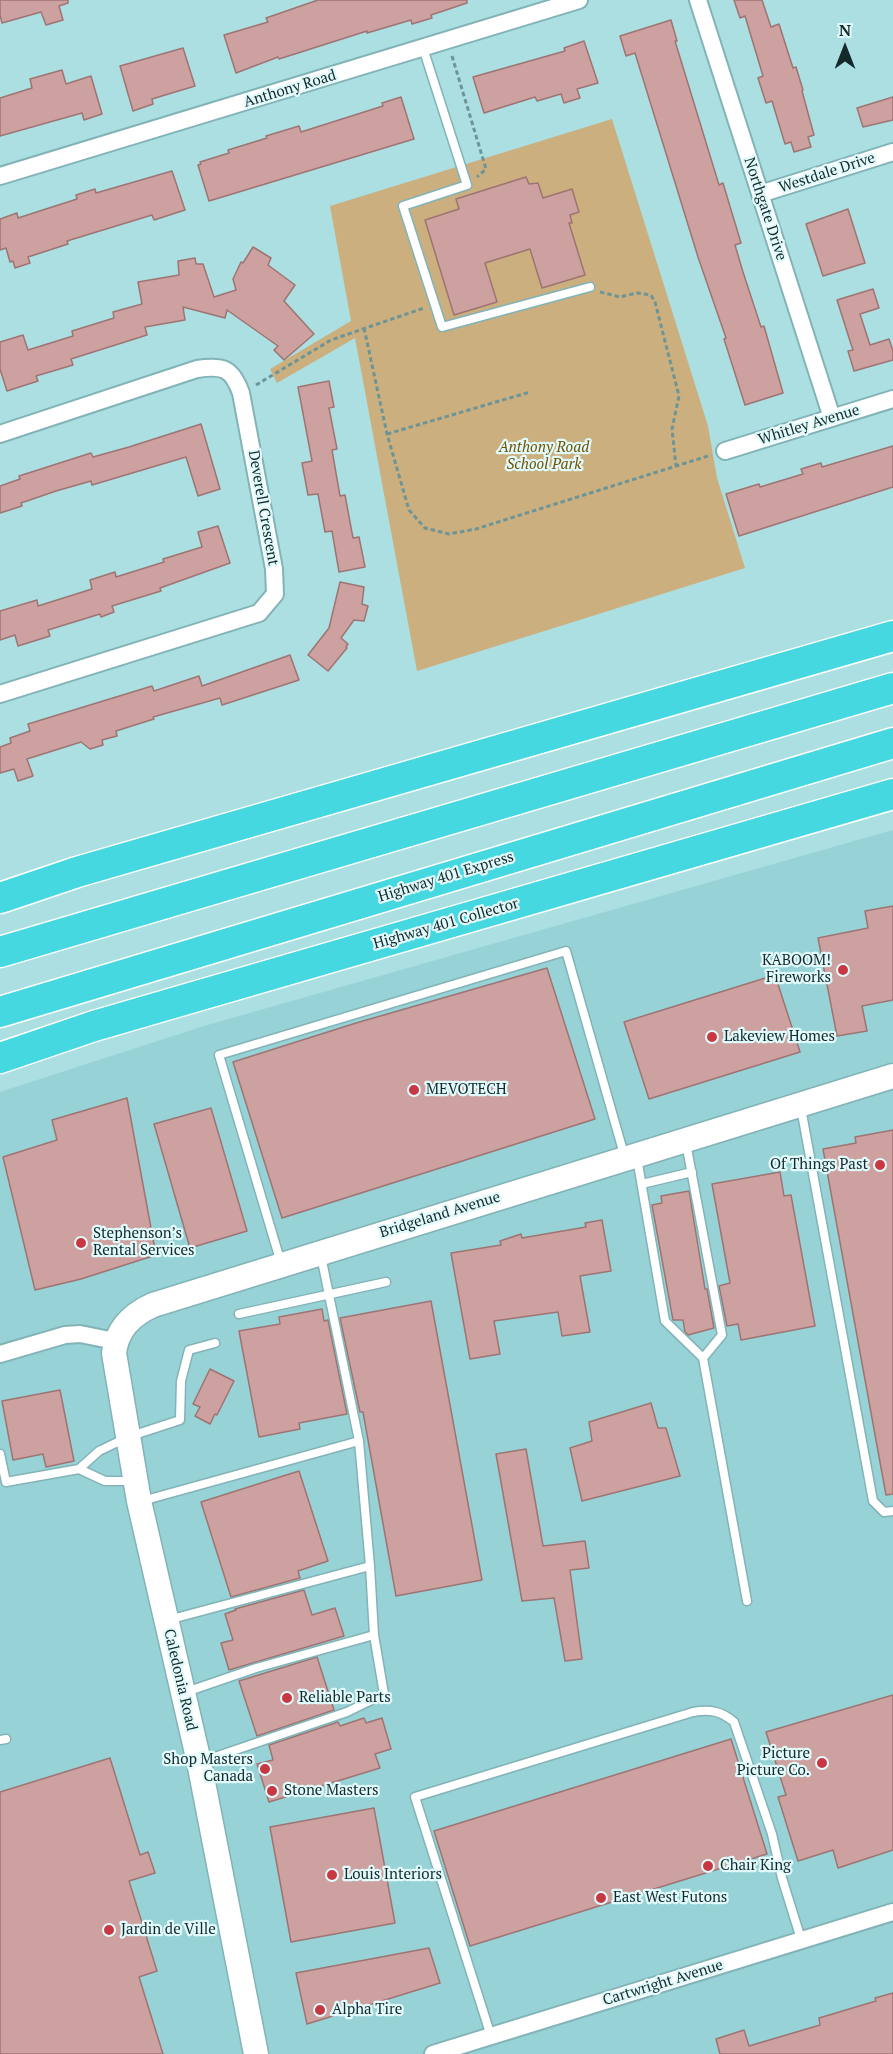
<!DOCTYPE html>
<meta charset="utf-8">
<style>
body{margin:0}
#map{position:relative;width:893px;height:2054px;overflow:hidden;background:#abdfe2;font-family:"PT Serif",serif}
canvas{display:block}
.north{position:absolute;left:815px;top:18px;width:60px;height:60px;-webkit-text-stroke:4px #e1fafc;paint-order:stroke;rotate:0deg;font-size:16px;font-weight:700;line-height:24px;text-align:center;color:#15292b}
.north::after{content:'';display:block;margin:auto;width:21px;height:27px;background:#15292b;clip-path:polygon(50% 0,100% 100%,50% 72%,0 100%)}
</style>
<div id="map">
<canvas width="893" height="2054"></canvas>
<div class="north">N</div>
</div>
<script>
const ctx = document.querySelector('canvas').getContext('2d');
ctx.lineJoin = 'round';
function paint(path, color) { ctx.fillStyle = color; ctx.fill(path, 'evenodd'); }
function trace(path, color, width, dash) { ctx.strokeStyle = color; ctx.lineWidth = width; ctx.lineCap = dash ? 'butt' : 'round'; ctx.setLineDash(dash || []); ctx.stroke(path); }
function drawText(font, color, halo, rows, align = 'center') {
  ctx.font = font + ' "PT Serif",serif'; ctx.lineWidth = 4.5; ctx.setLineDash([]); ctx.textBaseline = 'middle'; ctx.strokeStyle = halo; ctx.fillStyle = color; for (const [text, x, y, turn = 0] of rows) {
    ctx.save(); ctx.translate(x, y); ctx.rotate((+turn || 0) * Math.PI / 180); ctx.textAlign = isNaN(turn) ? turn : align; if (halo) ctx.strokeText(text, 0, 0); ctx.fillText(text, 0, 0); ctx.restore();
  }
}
paint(new Path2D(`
 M893 830V2054H0V1092L204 1026Z`), '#97d2d7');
paint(new Path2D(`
 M612 119 708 426 717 478 745 568 417 671 355 338 277 383 270 369 351 321 330 206Z`), '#cbaf7e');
const building = new Path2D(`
 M0 0H68V3L59 6 63 20 46 25 41 12 2 23 0 15Z
 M318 0H467V3L431 15 432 18 412 24 411 20 367 33V31L279 59 278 57 236 73 224 35 268 22 266 18Z
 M734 0H762L771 27 779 24 793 68 796 67 803 90 802 91 814 135 808 137 811 147 794 152 791 142 785 144 772 101 766 103 758 78 763 76 745 16 740 18Z
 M671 20 677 41H675L719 185 723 183 741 243 735 245 743 272 761 327 764 326 783 393 745 405 724 339 726 338 698 257 635 53 626 56 620 36Z
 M584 41 598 83 577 89 580 98 564 103 561 94 537 101 535 97 484 113 473 77 565 51 564 48Z
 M183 48 195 86 152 99 153 104 133 111 120 66Z
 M62 70 66 84 91 76 102 114 84 120 82 113 0 136V98L32 88 30 79Z
 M401 97 414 139 209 201 198 165 201 164 200 162 229 153 228 150 267 138 266 136 299 126 301 132 383 106 382 103Z
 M893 97V120L863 127 857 108Z
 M172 171 185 210 154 220 152 215 67 241 68 244 28 257 30 263 15 268 13 261 10 262 6 248 0 250V219L17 213 18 218 77 199 76 195 95 189 96 193Z
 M526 177 529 184 538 183 543 198 572 189 579 212 570 215 572 223H569L585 275 542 288 530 249 485 263 497 302 454 315 425 220 459 209 456 199Z
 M848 209 865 263 823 276 806 224Z
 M253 247 271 258 268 265 295 285 284 301 314 334 284 360 274 350 278 346 227 310 225 318 183 307 185 320 145 327 147 335 71 359 73 365 36 376 38 381 7 391 0 369V342L23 335 28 350 73 336 72 331 114 318 113 312 142 304 138 282 179 275 178 261 195 258 196 264H203L214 297 236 290 233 279 241 262 243 263Z
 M873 289 879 308 860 314 870 345 889 339 893 351V360L854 371 848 351 853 350 850 341 837 300Z
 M329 381 334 407 329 408 337 449 332 450 340 496 345 495 353 538 359 537 365 567 339 572 332 531 325 532 318 494 308 495 302 463 312 461 298 387Z
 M201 424 220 489 198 496 186 457 92 485 91 481 56 491 21 503 22 506 0 513V486L20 479 19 476 91 453 93 457 129 447Z
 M893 446V487L739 536 726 494 759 484 760 487 803 474 801 469 821 463 822 467Z
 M218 526 230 563 160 588 161 591 112 606 114 612 101 617 100 614 48 630 50 636 18 646 15 635 0 640V611L37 600 38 606 92 589 90 580 115 572 116 577 164 562 163 559 202 547 198 532Z
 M340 582 364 587 362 604 368 606 364 621 354 620 341 638 348 644 346 647 347 648 328 671 308 655 329 628Z
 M290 655 299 680 222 705 220 698 153 717 154 719 116 731 117 736 102 740 103 745 90 749 81 742 27 759 33 776 18 781 14 769 0 773V747L11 743 10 738 30 731 28 724 152 686 154 691 199 676 202 686Z
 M893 906V1000L862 1006 867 1031 837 1036 818 938 868 928 865 911Z
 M547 968 595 1119 282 1218 233 1062 356 1023Z
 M775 975 800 1052 649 1099 624 1022Z
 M127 1098 156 1255 81 1279 35 1290 3 1157 57 1140 52 1120Z
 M211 1108 247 1231 190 1248 154 1124Z
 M893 1130V1494L886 1495 823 1149 856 1143 855 1137Z
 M780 1172 784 1196 791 1195 815 1326 741 1340 738 1324 727 1326 719 1286 730 1283 712 1184Z
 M689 1191 705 1289H707L714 1328 688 1335 685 1332 683 1320H673L652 1205 662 1203 661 1196Z
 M602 1220 611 1271 580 1276 590 1332 562 1336 558 1312 494 1321 500 1354 470 1359 451 1253 501 1245 500 1241 521 1234 522 1238 586 1227 585 1223Z
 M431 1301 482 1580 396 1596 363 1412H360L340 1318Z
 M322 1309 324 1321 328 1320 347 1414 299 1423 300 1429 259 1437 239 1331 280 1324 279 1317Z
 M210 1369 234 1381 217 1415 215 1414 210 1424 195 1416 200 1407 193 1404Z
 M60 1390 74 1461 46 1467 43 1454 13 1460 2 1401Z
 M651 1403 658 1428H666L680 1476 582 1501 570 1448 592 1441 589 1422Z
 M526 1449 543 1546 585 1541 589 1568 570 1570 582 1659 565 1661 554 1598 522 1601 496 1454Z
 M299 1471 328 1561 298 1571 300 1578 231 1597 201 1502Z
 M304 1590 312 1615 335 1608 344 1636 229 1670 221 1643 233 1640 225 1614 236 1610 235 1609Z
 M317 1657 334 1710 257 1736 239 1681Z
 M893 1695V1850L838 1868 833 1850 798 1861 778 1797 786 1795 766 1732Z
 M364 1718 366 1723 382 1718 391 1749 375 1754 380 1768 269 1802 257 1764 273 1760 269 1745 338 1722 340 1726Z
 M731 1739 767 1854 470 1946 434 1831Z
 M110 1758 140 1855 148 1852 155 1873 129 1881 157 1971 139 1977 163 2054H0V1792Z
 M374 1808 395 1923 291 1942 270 1827Z
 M429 1948 440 1983 307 2024 296 1973Z
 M893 1993V2054H720L716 2039 744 2030 749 2046 820 2025 819 2018 876 2001 875 1998Z`);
paint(building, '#cda19f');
trace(building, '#9e7473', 1.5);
const lane = new Path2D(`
 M423 48 467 185 403 206 442 327 590 287
 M801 1108 873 1501 884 1512 893 1511
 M686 1143 722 1335 703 1358
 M637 1158 665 1321 703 1358 747 1601
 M642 1184 692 1172
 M281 1263 219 1055 566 951 625 1158
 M239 1314 386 1282
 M359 1441 370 1566 374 1635
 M0 1454 6 1482 79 1469 99 1451 128 1437 180 1420 181 1381 189 1350 215 1343
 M79 1469 105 1481H133
 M142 1501 359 1441 321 1256
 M168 1620 370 1566
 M186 1692 256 1668 374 1635 384 1694 347 1712 200 1762
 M0 1740 6 1739
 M491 2036 415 1797 693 1712C710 1709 721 1711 734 1722L772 1834 782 1878 801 1939`);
const street = new Path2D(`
 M698 0 832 418
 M0 176 579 0
 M760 194 893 152
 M0 434 197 369C223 365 232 368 241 393L274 569 275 594 259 613 0 694
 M725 451 893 399
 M0 1354 65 1335 80 1334 115 1341
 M433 2054 893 1912`);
const secondary = new Path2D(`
 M256 2054 199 1762 139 1501 114 1353C117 1329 131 1315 153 1305L893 1076`);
const highway = new Path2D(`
 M0 898 77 872 893 636
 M0 952 893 688
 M0 1012 893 743
 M0 1058 94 1026 893 794`);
trace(lane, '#82b3b7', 11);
trace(street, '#82b3b7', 20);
trace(secondary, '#82b3b7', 27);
trace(highway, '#fff', 33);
trace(new Path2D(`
 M452 56 486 169 477 177
 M600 292 620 297 637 293 651 295 655 302 679 396 672 429 676 466
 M364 328 387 434 409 510 425 528 449 534 476 529 711 455
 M256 385 331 340 424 308
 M387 434 530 392`), '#6d9496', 3, [4.5, 3]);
trace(lane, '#fff', 8);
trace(street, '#fff', 16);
trace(secondary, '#fff', 24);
trace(highway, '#45d8e1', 30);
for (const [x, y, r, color] of [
 [843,970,6,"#c83843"],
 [712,1037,6,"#c83843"],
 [414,1090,6,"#c83843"],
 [880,1165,6,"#c83843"],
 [81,1243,6,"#c83843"],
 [287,1698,6,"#c83843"],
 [822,1763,6,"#c83843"],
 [265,1769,6,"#c83843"],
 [272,1791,6,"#c83843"],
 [708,1866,6,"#c83843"],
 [332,1875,6,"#c83843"],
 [601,1898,6,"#c83843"],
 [109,1930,6,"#c83843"],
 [320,2010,6,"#c83843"]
]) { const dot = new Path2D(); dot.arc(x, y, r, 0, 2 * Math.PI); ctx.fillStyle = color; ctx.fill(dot); trace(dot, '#e1fafc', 2); }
drawText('15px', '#15292b', '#e1fafc', [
 ["Anthony Road",290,89,-17],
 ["Westdale Drive",827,173,-18],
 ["Northgate Drive",765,209,72],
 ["Whitley Avenue",809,425,-17],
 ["Deverell Crescent",263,508,80],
 ["Highway 401 Express",446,877,-17],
 ["Highway 401 Collector",446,924,-16],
 ["Bridgeland Avenue",440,1215,-17],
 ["Caledonia Road",180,1680,77],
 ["Cartwright Avenue",663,1983,-17]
]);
drawText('italic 15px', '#725100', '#e1fafc', [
 ["Anthony Road",544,448],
 ["School Park",544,465]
]);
drawText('15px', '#15292b', '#e1fafc', [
 ["KABOOM!",831,961,"right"],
 ["Fireworks",831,978,"right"],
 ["Lakeview Homes",724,1037],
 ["MEVOTECH",426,1090],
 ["Of Things Past",868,1165,"right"],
 ["Stephenson’s",93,1234],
 ["Rental Services",93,1251],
 ["Reliable Parts",299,1698],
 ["Picture",810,1754,"right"],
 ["Picture Co.",810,1771,"right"],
 ["Shop Masters",253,1760,"right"],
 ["Canada",253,1777,"right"],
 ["Stone Masters",284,1791],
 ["Chair King",720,1866],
 ["Louis Interiors",344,1875],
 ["East West Futons",613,1898],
 ["Jardin de Ville",121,1930],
 ["Alpha Tire",332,2010]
], 'left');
</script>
